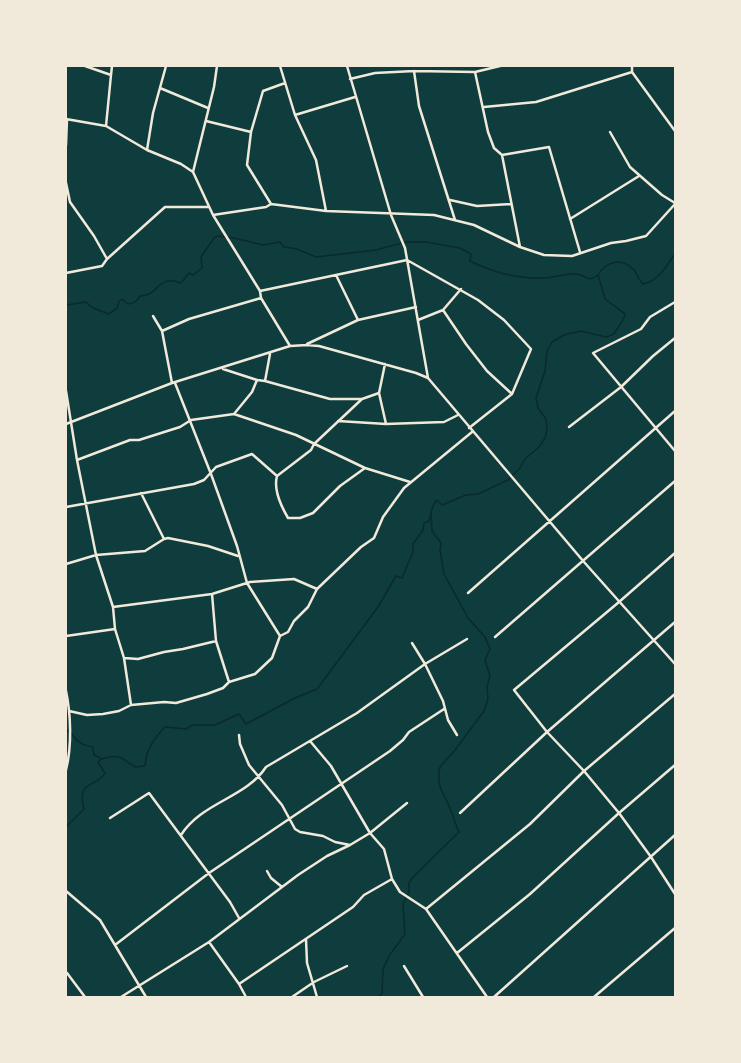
<!DOCTYPE html>
<style>
body{margin:0}
#map{position:relative;width:741px;height:1063px;overflow:hidden;background:#0f3d3e;font-family:"Space Grotesk",sans-serif}
canvas{display:block}
.frame{position:absolute;inset:0;border:67px solid #f1e9da;pointer-events:none}
</style>
<div id="map">
<canvas width="741" height="1063"></canvas>
<div class="frame"></div>
</div>
<script>
const ctx = document.querySelector('canvas').getContext('2d');
ctx.lineJoin = 'round';
function trace(path, color, width, dash) { ctx.strokeStyle = color; ctx.lineWidth = width; ctx.lineCap = dash ? 'butt' : 'round'; ctx.setLineDash(dash || []); ctx.stroke(path); }
trace(new Path2D(`
 M66 305 86 302 93 308 109 314 117 308 119 301 122 299 128 304C135 303 137 301 140 296 160 296 156 274 181 283L189 273 193 275 202 268 201 257 214 238 217 236 234 238 263 245 280 242 284 247 297 249 316 257 376 250 406 242H426L460 248 471 254 470 261C494 273 519 279 545 278 554 278 565 273 576 274 587 274 586 284 598 275
 M66 731H70C76 741 81 745 93 747L94 755 102 759C120 753 121 758 135 767L145 766C146 749 154 739 165 727L186 729 193 725H215L239 714 246 724 295 698 317 689 378 607 396 576 402 578 413 552V544L423 530 424 523 429 521 431 513
 M66 827 84 809C76 779 97 788 105 773L98 762 102 759
 M378 997 382 994 383 969 389 956 405 934 403 904 409 892V883L414 876 459 832C456 825 454 819 451 811 445 793 435 788 440 767L455 750 484 711 488 699 487 687 490 676 485 660 490 649 485 637 468 618 444 574 440 550 441 543 432 531 431 512 434 504 437 500 442 505 466 495 478 494 508 480 520 468 525 459 539 447 545 438 547 430 546 419 538 408 536 398 545 371 547 351 552 342 564 335 581 331 606 337 614 334C617 327 624 322 625 314L605 299 598 275C606 261 622 257 634 270 637 274 639 280 643 284 660 280 665 267 675 254`), '#0a2a2b', 1.5);
trace(new Path2D(`
 M85 66 111 75 106 126
 M280 66 295 115 316 160 326 211
 M347 66 391 215 405 248 428 378
 M632 66V72L675 131
 M414 71 419 106 455 220
 M475 72 488 132 494 148 502 155 520 247
 M111 75 112 66
 M350 79 375 73 414 71 475 72 500 66
 M160 88 208 108
 M484 107 536 102 632 72
 M295 115 355 97
 M66 119 106 126 147 150 181 164 193 172 213 215 260 291 261 298 290 346
 M206 121 251 132
 M610 132 630 167 662 195 675 203
 M66 145 67 119
 M147 150 153 113 166 66
 M502 155 549 147 580 252
 M193 172 214 87 217 66
 M66 183 70 202 94 236 107 259 102 266 66 273
 M450 200 477 206 511 204
 M271 204 247 165 251 132 263 91 285 83
 M213 215 266 207 271 204 326 211 434 215 474 225 520 247 544 255 572 256 611 243 626 241 646 236 675 204
 M570 219 639 176
 M107 259 165 207H209
 M336 275 358 320
 M260 291 407 260 478 300 504 320 531 349 512 394 469 428
 M675 302 650 317 641 329 593 353 675 451
 M443 310 466 344 487 371 512 394
 M153 316 162 331 172 383
 M418 320 443 310 461 289
 M162 331 189 319 261 298
 M307 344 358 320 416 307
 M270 354 265 381 330 399H362L379 393
 M385 364 379 393 386 424
 M223 369 257 380
 M175 383 211 474 237 546 247 583 280 636
 M66 391 77 460 96 555 113 607 115 629 124 658 138 659 164 652 183 649 216 641
 M362 399 314 444 311 450 277 476C273 490 281 506 288 518H300L313 513 340 486 365 468
 M234 414 252 392 257 380 265 381
 M338 421 386 424 444 422 458 415
 M66 424 172 383 290 346 307 345 319 346 416 373 428 378 584 562 675 664
 M569 427 621 387 653 356 675 338
 M77 460 130 440H139L180 427 191 420 234 414 296 435 365 468 410 482
 M141 493 164 539
 M66 507 194 484 204 480 216 467 252 454 277 476
 M675 553 619 602 514 690 547 732 584 771 619 813 651 857 675 894
 M66 564 96 555 145 551 164 539 168 538 208 546 238 556
 M468 593 675 411
 M212 594 216 641 229 682
 M113 607 212 594 250 582 294 579 317 589
 M66 636 115 629
 M495 637 675 481
 M412 643 425 664 443 701 448 720 457 735
 M124 658 131 705
 M66 691C71 715 72 746 66 770
 M69 711 87 715 103 714 119 711 131 705 164 702 176 703 207 694 223 688 229 682 255 674 272 658 280 636 288 632 294 621 308 607 317 589 361 547 374 538 383 517 404 488 472 432
 M239 735 240 744 249 765 282 805 295 829 300 832 323 836 335 842 350 845
 M310 741 331 766 370 833 384 849 392 879 400 892 426 909 530 824 584 771 675 694
 M460 813 547 732 675 622
 M110 818 149 793 230 902 239 918
 M181 835C202 802 246 798 266 767L357 713 425 664 467 639
 M267 871 271 878 282 887
 M66 891 100 920 146 997
 M426 909 487 997
 M306 939 307 963 317 997
 M209 942 239 984 353 907 364 895 392 879
 M115 945 209 873 390 751 403 740 409 732 444 709
 M457 953 530 894 619 813 675 765
 M404 966 423 997
 M66 974 67 973 85 997
 M239 984 246 997
 M121 997 209 942 298 875 327 856 350 845 370 833 407 803
 M292 997 314 982 347 966
 M494 997 675 835
 M594 997 675 928`), '#f1e9da', 2.5);
</script>
